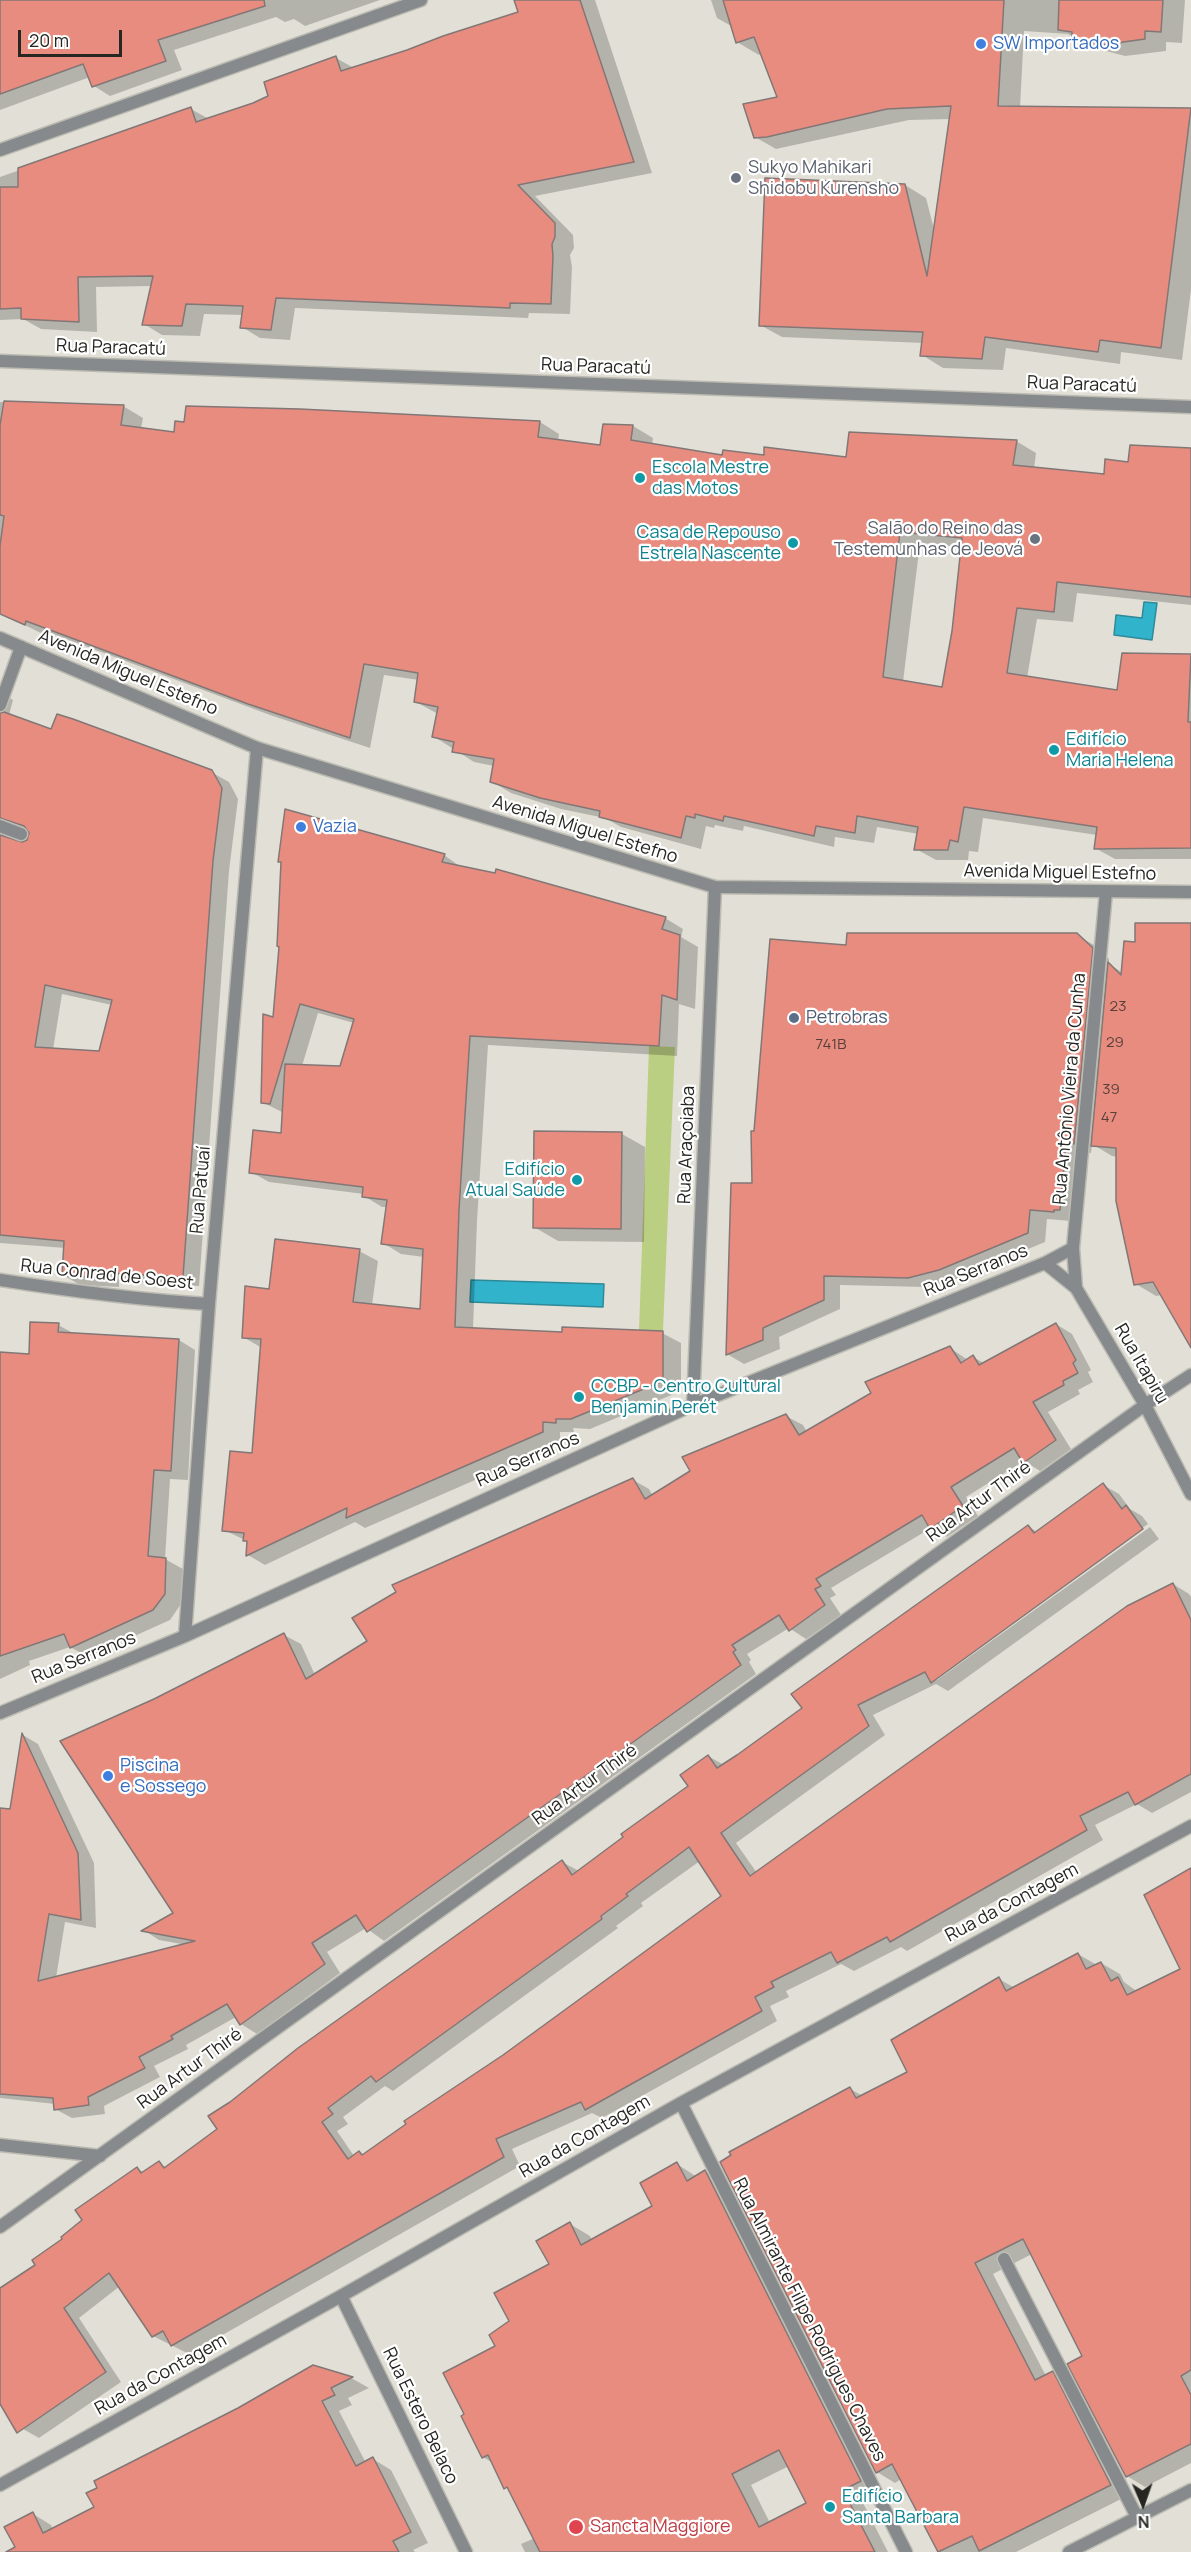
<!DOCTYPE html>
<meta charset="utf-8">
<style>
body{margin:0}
#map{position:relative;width:1191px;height:2552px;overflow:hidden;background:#e2e0d6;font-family:Manrope,sans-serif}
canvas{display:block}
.north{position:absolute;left:1113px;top:2474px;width:60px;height:60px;-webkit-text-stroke:4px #fff;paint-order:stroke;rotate:178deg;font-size:16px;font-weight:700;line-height:24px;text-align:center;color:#262622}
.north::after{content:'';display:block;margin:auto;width:21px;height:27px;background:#262622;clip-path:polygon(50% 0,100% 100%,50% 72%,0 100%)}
.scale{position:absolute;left:18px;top:30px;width:104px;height:27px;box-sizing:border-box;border:3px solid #262622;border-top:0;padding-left:8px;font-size:18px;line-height:21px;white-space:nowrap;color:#262622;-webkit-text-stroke:4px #fff;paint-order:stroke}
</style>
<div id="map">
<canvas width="1191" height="2552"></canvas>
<div class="north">N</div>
<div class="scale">20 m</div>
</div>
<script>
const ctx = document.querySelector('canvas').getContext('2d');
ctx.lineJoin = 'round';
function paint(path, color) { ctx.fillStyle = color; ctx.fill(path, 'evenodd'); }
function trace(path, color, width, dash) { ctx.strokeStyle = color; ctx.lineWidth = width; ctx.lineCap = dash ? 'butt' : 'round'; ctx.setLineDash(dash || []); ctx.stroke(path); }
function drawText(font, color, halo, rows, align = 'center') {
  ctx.font = font + ' Manrope,sans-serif'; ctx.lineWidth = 4.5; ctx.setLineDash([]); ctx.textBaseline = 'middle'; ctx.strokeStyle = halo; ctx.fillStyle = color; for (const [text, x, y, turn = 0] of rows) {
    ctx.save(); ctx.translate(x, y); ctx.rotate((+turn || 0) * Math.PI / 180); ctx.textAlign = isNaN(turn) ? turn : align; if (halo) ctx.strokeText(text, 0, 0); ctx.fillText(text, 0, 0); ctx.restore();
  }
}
paint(new Path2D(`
 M649 1046 675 1047 663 1331 639 1330Z`), '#bbcf83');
const water = new Path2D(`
 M1144 602 1157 603 1152 640 1114 635 1116 615 1142 618Z
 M471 1280 604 1284 603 1307 470 1302Z`);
paint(water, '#31b3cb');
trace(water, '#2e8998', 1.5);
paint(new Path2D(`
 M0 0H380L305 26 294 19 285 22 276 17 174 50 182 70 110 96 94 86 90 77 0 110Z
 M543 0H595L652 173 535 196 573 235 574 248 570 255 572 267 570 314 529 313 528 318 295 308 290 340 260 338 242 327 243 315 204 314 200 336 162 335 144 324 152 286 96 287 97 332 41 329 23 319 0 320V177L191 109 209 119 253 105 336 58 354 68 520 13Z
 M711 0H1185L1182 43 1166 42V51L1125 56 1095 48 1068 34 1024 31 1020 108 1191 109V290L1182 360 1121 352 1120 364 1006 348 1003 370 943 368 922 355 923 343 782 337 760 325 905 185 926 198 935 233 951 119 909 120 776 149 755 137 779 98 762 54 759 55 737 42 733 27 717 18Z
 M0 402 123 406 143 418 141 429 175 433 540 422 559 434 558 441 601 447 604 425 633 426 653 438 652 445 723 457 848 458 1016 441 1036 453 1034 469 1105 475 1130 464 1191 449V605L1077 593 1073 622 1037 619 1027 678 1118 692 1174 654 1191 655V859H1115L1095 848 1097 835 983 818 978 852 969 851 968 860H936L916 849 919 834 877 827 874 843 835 837 834 847 744 826 743 831 715 825 714 828 706 826 701 849 621 827 605 818 561 809 511 793 491 781 494 766 474 762 433 736 438 714 416 702 419 680 384 675 370 748 270 715 45 631V635L0 613ZM920 543 963 547 953 632 943 689 903 682Z
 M0 692 13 700 9 715 52 731 211 772 229 782 238 799 229 871 199 1286 119 1281V1287L80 1285 63 1275 65 1248 0 1243ZM17 827 31 831 30 837 22 844 8 837 11 829ZM62 994 112 1005 100 1053 53 1050Z
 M444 855 461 867 665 918 683 929 681 937 698 947 695 1009 679 1004 677 1056 488 1045 477 1221 473 1329 563 1333H662L681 1343V1391L590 1429 573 1428 574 1432H560V1443L365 1528 355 1522 265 1565 248 1555 249 1542 224 1530 253 1454 262 1348 243 1337 271 1290 359 1251 378 1261 372 1305 421 1311 424 1257 401 1254 383 1243 387 1207H382L364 1196V1194L269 1182 251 1172 283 1135 284 1113 262 1102 274 1019ZM318 1013 354 1023 342 1067 302 1066Z
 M1191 925V1343L1162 1295 1156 1296 1136 1284 1118 1157 1112 1156 1092 1144 1091 1153 1082 1152 1071 1221 1047 1219 1045 1242 956 1279 926 1287 840 1285V1309L779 1337 780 1349 744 1364 727 1354 753 1184 756 1133 847 947 1076 935 1094 945 1109 959V964L1123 973 1137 944Z
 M622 1134 645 1147 644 1242 558 1241 534 1227Z
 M1056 1324 1072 1334 1091 1370 1088 1372 1093 1382 1078 1390 1080 1394 1048 1412 1071 1449 1040 1471 1024 1461 966 1497 978 1516 947 1537 931 1528 831 1588 836 1595 830 1598 841 1615 806 1639 789 1628 747 1654 751 1660 749 1662 756 1674 384 1941 366 1928 327 1952 340 1973 257 2034 241 2024 236 2017 186 2045 188 2049 154 2066 160 2077 104 2106 105 2114 72 2118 55 2109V2104L0 2098V1809L11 1811 23 1735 38 1744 94 1863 96 1928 65 1922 56 1978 187 1945 159 1940 145 1931 175 1914 154 1700 284 1635 301 1644 315 1675 633 1480 649 1489 653 1496 786 1416 803 1425 807 1432 950 1348 968 1360 973 1357 984 1363Z
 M58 1325 75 1334 179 1340 195 1350 188 1480 170 1479 165 1559 183 1569 181 1604 170 1620 88 1657 70 1647 29 1661 30 1665 0 1679V1354L30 1356Z
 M1103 1485 1119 1494 1130 1509 1142 1516 1148 1524 932 1680H937L1150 1527 1159 1539 948 1691 936 1684 873 1715 885 1735 736 1843 757 1873 1173 1584 1189 1594 1191 1597V1792L1152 1813 1137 1804 1095 1825 1103 1840 907 1951 901 1947 854 1971 841 1964 786 1991 789 1997 770 2006 777 2021 602 2118 592 2113 512 2149 520 2166 189 2354 153 2336 120 2286 79 2318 121 2382 39 2438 23 2429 0 2389V2289L37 2265 138 2169 145 2173 159 2163 167 2168 562 1862 579 1871 690 1787 708 1756 724 1765 804 1709 1028 1526 1037 1532ZM700 1861 723 1897 364 2155 359 2153 354 2156 337 2131 348 2124 343 2117 385 2086 393 2091 618 1928 616 1926 643 1906 641 1903Z
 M1191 1870V2463L1145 2487 1127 2476 1084 2357 1032 2254 993 2274 1046 2376 1053 2373 1071 2384 1129 2495 1016 2552H939L901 2479 895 2483 877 2472 850 2089 863 2096 909 2072 999 1979 1015 1988 1078 1954 1097 1965 1101 1963 1120 1974 1124 1982 1138 1992 1182 1970Z
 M677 2164 697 2177 706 2172 725 2184 880 2492 862 2501 888 2552H525L521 2544 535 2538 511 2491 506 2488 493 2463 483 2457 497 2347 511 2322 551 2265 570 2224 590 2236 592 2241 654 2207ZM789 2466 809 2504 770 2523 751 2485Z
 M313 2366 353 2379 369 2388 348 2398 352 2405 339 2411 366 2463 373 2459 391 2470 428 2543 413 2550 415 2552H10L17 2548 33 2514 51 2525 53 2530 96 2508 239 2409Z`), '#0003');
const building = new Path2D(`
 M0 0H264L265 6 158 40 166 61 92 87 83 64 0 94Z
 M514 0H580L634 162 518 185 555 223V237L552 244 553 256 551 304 510 303V308L276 298 271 330 240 328 243 306 186 304 182 326 142 325 153 276 78 277 79 322 21 319V308L0 309V187H18V168L191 107 196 122 253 103 268 96 264 82 336 56 341 71 407 50 443 36 518 12Z
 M723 0H1004L998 106 1191 108 1161 348 1100 340 1098 352 985 337 982 359 920 356 923 332 759 326 765 178 905 184 927 276 951 106 887 109 767 137 754 138 743 104 777 97 754 37 736 43Z
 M1059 0H1163L1161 32 1145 31V39L1102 45 1072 37V32L1058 30Z
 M4 401 124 405 121 425 174 432 175 421 184 422 186 406 300 409 540 421 538 437 600 445 603 424 633 425 631 440 722 455 723 450 764 455V447L846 457 849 432 1017 440 1013 465 1104 474 1105 459 1128 462 1130 445 1191 448V597L1057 582 1054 612 1017 608 1007 673 1117 690 1122 653 1191 654 1188 722H1191V848L1094 849 1097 827 964 807 958 842 950 840 948 850H914L918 827 857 816 855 833 816 826 814 836 724 816 723 821 695 814V818L686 816 681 838 599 817 600 811 540 798 490 782 494 759 452 752 454 742 432 737 438 707 414 702 418 673 364 664 350 738 248 704 26 621 25 625 0 614V546L4 516 0 515V425ZM900 532 962 538 952 631 942 687 883 677Z
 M4 712 51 729 57 714 73 719 212 770 222 788 213 861 183 1277 103 1273V1278L62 1276 64 1241 0 1235V835L22 842 27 840 29 833 24 826 0 818V713ZM45 985 112 1000 99 1051 35 1047Z
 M285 809 445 854 442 862 495 873 496 869 666 917 662 929 680 935 677 1000 662 995 659 1046 470 1036 459 1210 455 1327 562 1332V1327L663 1331V1381L571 1419H556V1423L543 1422V1432L346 1518 347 1508 246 1556 247 1541H243L244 1533 222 1531 230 1451 252 1453 261 1339 242 1338 245 1286 269 1289 275 1239 360 1249 353 1302 420 1309 423 1249 381 1244 387 1200 362 1197 363 1187 249 1173 253 1130 281 1133 285 1064 340 1066 354 1019 300 1004 270 1104 261 1103 263 1014 273 1017 279 947 277 946 281 862H278Z
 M1135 923H1191V1348L1153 1282 1134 1285 1116 1201V1148L1091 1146 1108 962 1121 975 1124 941 1135 942Z
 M847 933H1077L1093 948 1074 1144 1066 1143 1060 1210H1054V1212L1030 1210 1028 1233 939 1270 908 1278 824 1276V1300L763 1328V1340L726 1355 731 1183H752L751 1131H754L770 939 846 945Z
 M534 1131 622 1132 621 1229 533 1228Z
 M30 1322 59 1323 58 1332 179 1339 171 1471 154 1470 148 1556 166 1558 165 1594 153 1610 70 1648 64 1634 0 1656V1352L29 1354Z
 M1056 1323 1076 1360 1073 1363 1078 1373 1063 1381 1064 1385 1033 1402 1056 1440 1023 1463 1014 1448 951 1487 963 1506 930 1529 922 1515 816 1579 821 1586 815 1589 825 1605 789 1631 779 1615 732 1645 736 1650 733 1652 741 1665 367 1932 356 1915 312 1943 325 1964 240 2025 227 2004 171 2036 173 2039 139 2057 145 2068 88 2097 89 2105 54 2110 53 2098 0 2094V1808L10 1809 22 1733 78 1853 81 1920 49 1914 38 1981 195 1941 141 1931 173 1913 60 1741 154 1699 284 1633 306 1679 367 1641 352 1618 396 1592 392 1585 633 1478 645 1499 690 1471 682 1457 786 1414 799 1435 871 1393 865 1382 950 1346 961 1363 973 1355 979 1365Z
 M1103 1483 1122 1509 1126 1505 1143 1529 931 1683 925 1672 858 1705 869 1726 721 1833 750 1876 1127 1606 1173 1583 1191 1620V1774L1135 1805 1128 1792 1080 1816 1087 1830 890 1942 887 1937 837 1963 831 1952 771 1982 774 1987 755 1997 762 2011 585 2110 581 2102 496 2139 504 2157 171 2346 163 2331 152 2337 109 2273 64 2308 106 2372 17 2433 0 2404V2288L35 2265 32 2260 62 2239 61 2237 82 2220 75 2210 137 2167 141 2173 159 2161 164 2168 217 2129 208 2116 230 2102 298 2048 562 1860 572 1875 623 1837 621 1834 688 1786 680 1775 708 1755 717 1768 737 1755 802 1708 791 1694 1028 1525 1034 1533ZM689 1847 721 1896 503 2055 404 2121 406 2124 362 2155 359 2151 348 2159 322 2122 333 2114 328 2108 371 2076 376 2082 602 1919 601 1916 628 1896 626 1894Z
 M1191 1868V2370L1181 2376 1191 2395V2444L1126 2477 1067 2364 1082 2356 1023 2239 975 2263 1035 2380 1053 2371 1111 2485 979 2551 972 2536 938 2552 892 2464 876 2473 720 2162 731 2155 729 2152 850 2087 856 2098 907 2072 891 2040 999 1977 1006 1991 1078 1953 1086 1969 1101 1962 1111 1981 1118 1977 1127 1995 1180 1969 1144 1895Z
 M677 2162 687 2181 705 2170 861 2481 843 2490 875 2552H540L507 2487 504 2489 488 2455 482 2458 461 2416 464 2414 443 2373 495 2346 489 2335 509 2321 494 2293 549 2264 536 2241 570 2222 581 2245 652 2206 640 2183ZM779 2450 806 2503 759 2527 732 2474Z
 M313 2365 353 2377 331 2388 335 2395 322 2401 356 2466 373 2457 411 2532 393 2541 399 2552H6L15 2547 4 2527 33 2512 43 2533 94 2507 86 2493 97 2488 94 2481 238 2408Z`);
paint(building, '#e78c7f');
trace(building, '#827776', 1.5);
const minor = new Path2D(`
 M0 150 421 0
 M0 361 1191 407
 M0 705 21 647
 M0 826 21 834
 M1045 1263 1076 1288 1145 1405 1191 1494
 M0 1280C70 1291 139 1300 209 1304
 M1076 1288 1073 1248 1106 892
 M693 1405 715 887
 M185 1636 209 1304 257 748
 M0 1713 185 1636 693 1405 1045 1263 1073 1248
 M681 2103 906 2552
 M0 2145 100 2156
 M0 2227 1145 1405 1191 1375
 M1004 2259 1137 2517
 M341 2296 466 2552
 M0 2485 341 2296 681 2103 1191 1826`);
const tertiary = new Path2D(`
 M0 638 257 748 715 887 1191 892
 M1069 2552 1191 2490`);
trace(minor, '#bcbbb2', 15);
trace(tertiary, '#bcbbb2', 15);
trace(minor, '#868a8c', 12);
trace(tertiary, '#868a8c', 12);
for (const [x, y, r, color] of [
 [981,44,6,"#3f7fe0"],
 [736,178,6,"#6b7280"],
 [640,478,6,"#0f9aa8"],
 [1035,539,6,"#6b7280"],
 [793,543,6,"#0f9aa8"],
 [1054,750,6,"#0f9aa8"],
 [301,827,6,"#3f7fe0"],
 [794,1018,6,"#5c6f8a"],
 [577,1180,6,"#0f9aa8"],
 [579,1397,6,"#0f9aa8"],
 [108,1776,6,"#3f7fe0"],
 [830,2507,6,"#0f9aa8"],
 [576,2527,8,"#e0444e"]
]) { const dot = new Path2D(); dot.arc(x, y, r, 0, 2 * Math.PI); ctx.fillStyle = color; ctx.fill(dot); trace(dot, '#fff', 2); }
drawText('15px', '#564039', null, [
 ["23",1118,1007],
 ["29",1115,1043],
 ["741B",831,1045],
 ["39",1111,1090],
 ["47",1109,1118]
]);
drawText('18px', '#366cbe', '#fff', [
 ["SW Importados",993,44],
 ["Vazia",313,827],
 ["Piscina",120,1766],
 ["e Sossego",120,1787]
], 'left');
drawText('18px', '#5b616d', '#fff', [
 ["Sukyo Mahikari",748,168],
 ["Shidobu Kurensho",748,189],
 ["Salão do Reino das",1023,529,"right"],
 ["Testemunhas de Jeová",1023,550,"right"]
], 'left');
drawText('18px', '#262622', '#fff', [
 ["Rua Paracatú",111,348,2],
 ["Rua Paracatú",596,367,2],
 ["Rua Paracatú",1082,385,2],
 ["Avenida Miguel Estefno",128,673,23],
 ["Avenida Miguel Estefno",585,830,17],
 ["Avenida Miguel Estefno",1060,873,1],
 ["Rua Antônio Vieira da Cunha",1070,1089,-85],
 ["Rua Araçoiaba",687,1145,-88],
 ["Rua Patuaí",201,1190,-85],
 ["Rua Serranos",976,1271,-22],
 ["Rua Conrad de Soest",107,1275,6],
 ["Rua Itapiru",1141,1364,60],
 ["Rua Serranos",528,1460,-24],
 ["Rua Artur Thiré",979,1502,-36],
 ["Rua Serranos",84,1658,-22],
 ["Rua Artur Thiré",585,1785,-36],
 ["Rua da Contagem",1012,1903,-28],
 ["Rua Artur Thiré",190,2069,-36],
 ["Rua da Contagem",585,2137,-30],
 ["Rua Almirante Filipe Rodrigues Chaves",809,2320,63],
 ["Rua da Contagem",161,2375,-29],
 ["Rua Estero Belaco",420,2416,64]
]);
drawText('18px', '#0d838f', '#fff', [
 ["Escola Mestre",652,468],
 ["das Motos",652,489],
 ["Casa de Repouso",781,533,"right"],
 ["Estrela Nascente",781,554,"right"],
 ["Edifício",1066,740],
 ["Maria Helena",1066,761],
 ["Edifício",565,1170,"right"],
 ["Atual Saúde",565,1191,"right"],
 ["CCBP - Centro Cultural",591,1387],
 ["Benjamin Perét",591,1408],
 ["Edifício",842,2497],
 ["Santa Barbara",842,2518]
], 'left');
drawText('18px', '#4e5e75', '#fff', [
 ["Petrobras",806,1018]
], 'left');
drawText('18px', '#be3a42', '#fff', [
 ["Sancta Maggiore",590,2527]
], 'left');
</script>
